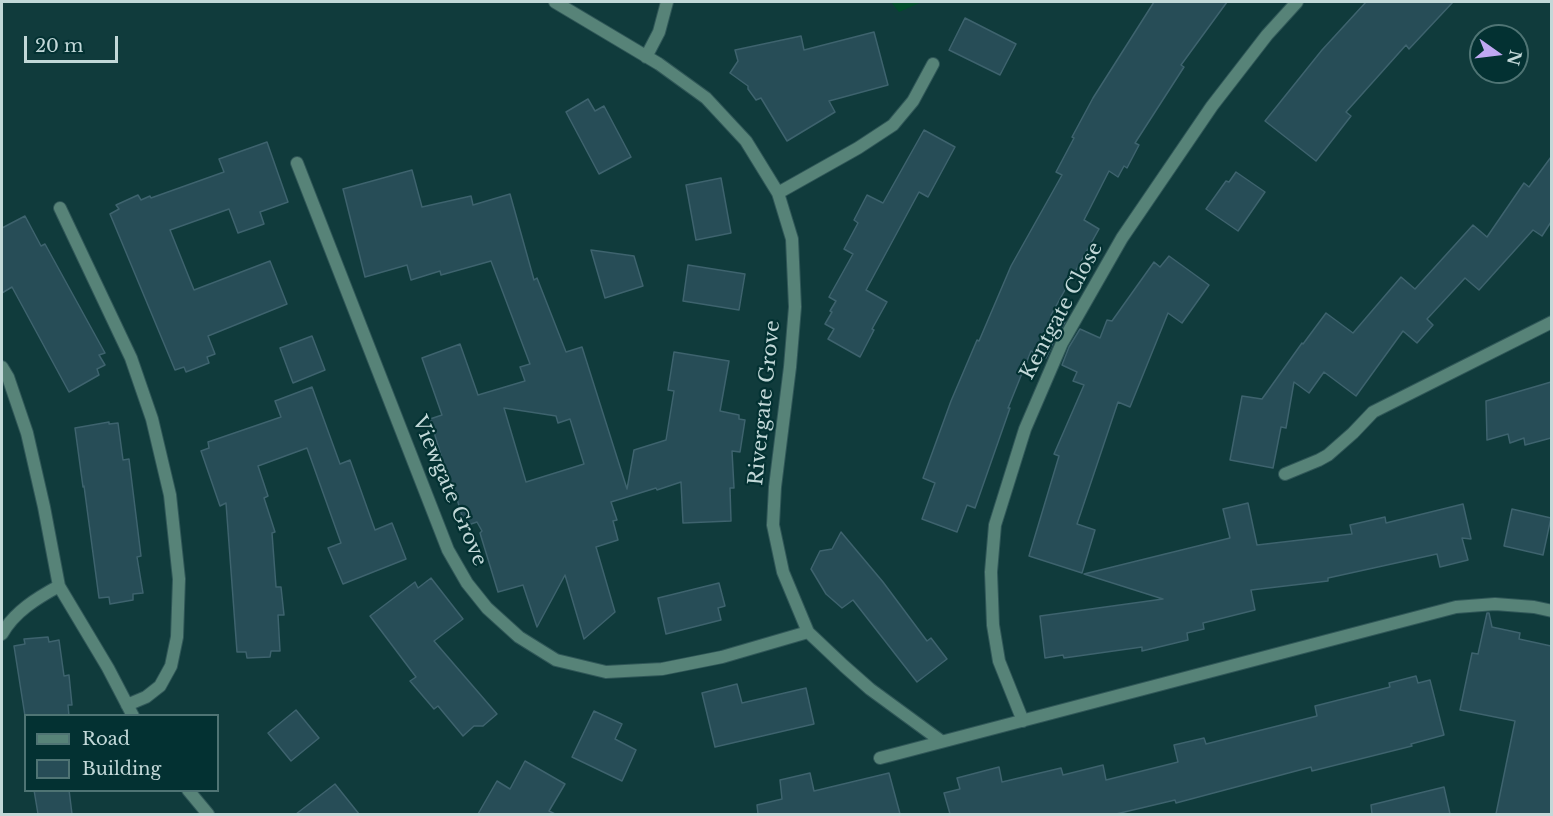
<!DOCTYPE html>
<style>
body{margin:0}
#map{position:relative;width:1553px;height:816px;overflow:hidden;background:#103b3c;font-family:"Libre Baskerville",serif}
canvas{display:block}
.frame{position:absolute;inset:0;border:3px solid #c2d8d8;pointer-events:none}
.legend{position:absolute;left:24px;top:714px;width:195px;height:78px;box-sizing:border-box;background:#033132;border:2px solid #4f7474;margin:0;padding:8px 10px;list-style:none;font-size:18px;color:#c2d8d8}
.legend li{display:flex;align-items:center;gap:12px;height:30px}
.legend b{width:30px;border:2px solid #4f7474}
.north{position:absolute;left:1469px;top:24px;width:60px;height:60px;box-sizing:border-box;background:#033132;border:2px solid #4f7474;border-radius:50%;rotate:104deg;font-size:16px;font-weight:700;line-height:24px;text-align:center;color:#c2d8d8}
.north::after{content:'';display:block;margin:auto;width:21px;height:27px;background:#c0a8f3;clip-path:polygon(50% 0,100% 100%,50% 72%,0 100%)}
.scale{position:absolute;left:24px;top:36px;width:94px;height:27px;box-sizing:border-box;border:3px solid #c2d8d8;border-top:0;padding-left:8px;font-size:18px;line-height:21px;white-space:nowrap;color:#c2d8d8;-webkit-text-stroke:4px #033132;paint-order:stroke}
</style>
<div id="map">
<canvas width="1553" height="816"></canvas>
<div class="frame"></div>
<ul class="legend">
<li><b style="height:8px;background:#578378"></b>Road</li>
<li><b style="height:16px;background:#274d57"></b>Building</li>
</ul>
<div class="north">N</div>
<div class="scale">20 m</div>
</div>
<script>
const ctx = document.querySelector('canvas').getContext('2d');
ctx.lineJoin = 'round';
function paint(path, color) { ctx.fillStyle = color; ctx.fill(path, 'evenodd'); }
function trace(path, color, width, dash) { ctx.strokeStyle = color; ctx.lineWidth = width; ctx.lineCap = dash ? 'butt' : 'round'; ctx.setLineDash(dash || []); ctx.stroke(path); }
function drawText(font, color, halo, rows, align = 'center') {
  ctx.font = font + ' "Libre Baskerville",serif'; ctx.lineWidth = 4.5; ctx.setLineDash([]); ctx.textBaseline = 'middle'; ctx.strokeStyle = halo; ctx.fillStyle = color; for (const [text, x, y, turn = 0] of rows) {
    ctx.save(); ctx.translate(x, y); ctx.rotate((+turn || 0) * Math.PI / 180); ctx.textAlign = isNaN(turn) ? turn : align; if (halo) ctx.strokeText(text, 0, 0); ctx.fillText(text, 0, 0); ctx.restore();
  }
}
paint(new Path2D(`
 M891 2H922L899 12Z`), '#004c2b');
const building = new Path2D(`
 M1154 2H1227L1181 65 1184 67 1135 143 1139 145 1127 168 1124 166 1118 177 1109 171 1084 220 1099 229 1051 315 1065 322 1055 339 1046 358 1031 351 1008 408H1010L975 508 967 505 957 532 922 519 935 483 923 478 951 401 977 340 979 341 1011 266 1062 175 1056 172 1074 138 1072 137 1093 98Z
 M1366 2H1453L1409 49 1406 45 1346 112 1351 116 1316 161 1265 121 1322 50Z
 M965 18 1016 44 1000 75 949 50Z
 M874 32 888 85 829 101 835 112 787 141 761 98 756 100 748 89V86L730 73 738 61 735 50 801 36 804 50Z
 M588 99 595 111 604 106 631 157 599 174 566 112Z
 M924 130 955 147 928 197 919 192 866 290 887 302 872 329 874 330 860 357 828 339 834 329 825 324 832 312 830 311 836 301 829 297 853 254 844 249 858 223 854 220 867 195 883 203Z
 M267 142 288 202 260 212 264 224 238 233 229 209 170 230 194 290 270 261 287 304 208 336 215 354 207 357 209 363 186 372 184 367 175 370 110 214 119 209 116 205 138 195 141 200 150 196 151 198 224 172 219 159Z
 M1551 157V222L1542 236 1533 230 1479 290 1465 278 1427 319 1433 325 1417 343 1403 331 1356 396 1324 372 1309 393 1294 382 1286 428 1281 427 1273 468 1230 460 1242 396 1262 399 1302 343 1303 344 1326 313 1353 333 1401 277 1415 289 1473 225 1487 237 1524 183 1529 187Z
 M412 170 422 207 471 196 473 205 510 194 534 280 537 278 566 352 582 347 627 489 634 450 666 440 674 391 668 390 674 352 729 361 720 411 739 415V419L745 420 740 452 732 451 734 488H730L731 521 683 523 681 482 657 490 656 488 611 502 617 520 613 521 618 540 596 547 615 612 584 639 565 575 537 627 523 585 498 592 480 533 482 531 477 522 465 526 457 499 447 502 439 477 447 475 430 419 442 415 422 358 460 344 478 395 525 381 520 367 530 364 491 261 441 275 440 271 411 280 407 265 365 277 343 189ZM504 408 556 416 558 423 570 419 584 464 526 482Z
 M1236 172 1265 192 1238 231 1206 209 1226 181 1229 182Z
 M721 178 731 233 696 240 686 185Z
 M25 216 41 246 45 244 105 353 99 355 105 365 97 369 99 375 69 392 12 287 2 293V228Z
 M591 250 634 256 643 286 605 298Z
 M1169 256 1209 285 1182 323 1168 313 1130 407 1118 402 1077 524 1095 530 1082 573 1029 556 1059 456 1054 454 1084 385 1073 381 1077 372 1062 365 1069 347 1080 329 1100 338 1107 320 1112 321 1154 262 1160 267Z
 M688 265 745 274 739 310 683 301Z
 M312 336 325 370 293 383 280 348Z
 M1551 382V438L1525 445 1524 438 1510 443 1508 434 1487 440 1486 401Z
 M312 387 340 464 350 460 375 530 392 523 406 559 343 584 328 548 341 543 307 448 258 466 268 496 264 498 275 532 272 533 276 587H281L284 615H278L280 651H271L270 657 247 658 246 652H237L226 503 220 506 201 451 209 448 208 442 281 417 275 401Z
 M109 422V424L118 423 123 460 129 459 141 556 137 557 143 593 133 594V600L110 604 109 597 99 598 84 486 83 487 75 428Z
 M1248 503 1257 545 1352 534 1350 525 1385 517 1386 523 1463 504 1471 539 1462 538 1468 560 1440 567 1437 554 1328 578V581L1251 590 1255 610 1203 623 1204 629 1187 633 1188 640 1142 651V647L1064 658 1063 655 1045 658 1040 616 1163 599 1084 574 1230 538 1223 509Z
 M1512 509 1551 518 1543 555 1504 546Z
 M841 532 883 582 927 641 931 638 947 659 917 682 853 600 842 608 826 594 811 569 820 551 832 549Z
 M431 578 463 619 434 641 497 714 483 726H474L463 736 438 706 434 709 410 681 416 677 370 616 415 582 418 588Z
 M719 583 725 606 718 608 721 620 666 634 658 598Z
 M1487 613H1489L1492 627 1520 633 1519 639 1551 646V814H1496L1515 721 1460 710 1472 653 1478 654Z
 M48 637 49 642 59 640 64 676 69 675 72 705H68L69 716H25L14 646 25 644 24 639Z
 M1416 676 1418 683 1430 680 1444 735 1411 744 1412 746 1312 771 1311 767 1176 803 1175 800 1116 814H950L944 793 960 789 957 778 999 767 1002 782 1061 768 1063 775 1103 765 1106 780 1178 762 1174 745 1204 738 1206 744 1317 716 1315 706 1390 687 1389 683Z
 M737 684 742 703 806 688 814 724 715 747 702 693Z
 M296 710 319 738 291 761 268 733Z
 M594 711 622 724 615 739 636 750 622 781 572 757Z
 M525 761 565 784 549 811 555 814H478L497 781 510 789Z
 M810 773 814 791 889 773 900 814H758L757 805 782 799 780 780Z
 M335 784 359 814H296Z
 M1444 787 1450 814H1372L1371 805Z
 M34 790H69L72 814H38Z`);
paint(building, '#274d57');
trace(building, '#3e636e', 1.5);
const street = new Path2D(`
 M555 2 659 64 706 98 746 141 778 193 792 239 795 307 790 367 775 487 773 525 783 572 808 632 844 666 870 689 941 741
 M646 57 659 32 667 2
 M297 163 448 550 467 583 487 608 519 637 556 660 606 672 662 669 722 657 808 632
 M778 193 858 148 893 125 913 101 933 64
 M60 208 131 358 152 419 170 495 179 579 177 637 171 666 160 686 146 697 127 705
 M2 367 8 377 27 433 44 507 59 586 108 668 133 716
 M1285 474 1319 460 1328 455 1353 433 1373 412 1552 322
 M2 634C14 612 37 598 59 586
 M1023 721 999 661 993 625 991 572 995 525 1025 429 1062 343 1122 238 1212 106 1267 35 1297 2
 M880 758 1456 607 1495 604 1534 607 1552 611
 M188 790 208 814`);
trace(street, '#305758', 14);
trace(street, '#578378', 12);
drawText('20px', '#c2d8d8', '#033132', [
 ["Kentgate Close",1062,311,-62],
 ["Rivergate Grove",765,403,-84],
 ["Viewgate Grove",449,491,67]
]);
</script>
